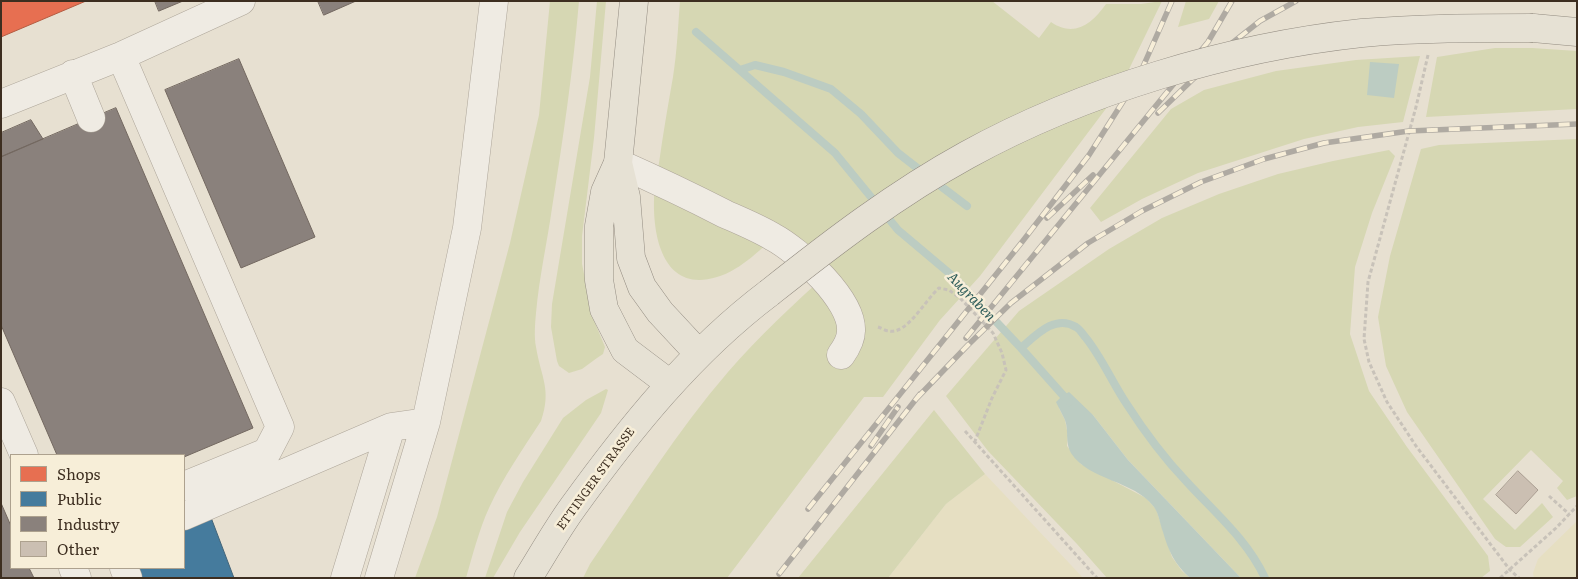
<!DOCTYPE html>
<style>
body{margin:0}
#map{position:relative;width:1578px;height:579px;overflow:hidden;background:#e7e0d1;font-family:Literata,serif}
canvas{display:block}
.frame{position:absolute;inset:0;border:2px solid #3d2e20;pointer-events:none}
.legend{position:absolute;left:10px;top:454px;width:175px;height:115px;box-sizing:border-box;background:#f7eed8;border:1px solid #ada18e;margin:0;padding:6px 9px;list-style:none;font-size:15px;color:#3d2e20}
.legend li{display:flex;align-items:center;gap:10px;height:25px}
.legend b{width:25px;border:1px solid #ada18e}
</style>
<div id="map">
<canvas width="1578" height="579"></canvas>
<div class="frame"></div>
<ul class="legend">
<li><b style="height:14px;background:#e76f51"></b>Shops</li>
<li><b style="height:14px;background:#457b9d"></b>Public</li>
<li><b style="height:14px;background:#8a817c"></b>Industry</li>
<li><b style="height:14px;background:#cbbfb2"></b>Other</li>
</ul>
</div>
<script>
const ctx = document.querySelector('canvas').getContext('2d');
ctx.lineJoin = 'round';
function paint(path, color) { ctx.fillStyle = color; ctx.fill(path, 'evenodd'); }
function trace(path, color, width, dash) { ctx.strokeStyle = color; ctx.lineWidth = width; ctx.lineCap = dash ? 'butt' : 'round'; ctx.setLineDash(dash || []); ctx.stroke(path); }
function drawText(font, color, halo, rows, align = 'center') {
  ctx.font = font + ' Literata,serif'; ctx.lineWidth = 5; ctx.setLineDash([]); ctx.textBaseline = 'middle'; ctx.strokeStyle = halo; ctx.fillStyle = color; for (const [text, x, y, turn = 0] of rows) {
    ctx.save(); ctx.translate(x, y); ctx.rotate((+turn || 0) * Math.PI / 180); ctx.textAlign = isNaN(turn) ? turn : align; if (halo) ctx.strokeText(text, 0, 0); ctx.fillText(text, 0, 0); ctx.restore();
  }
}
paint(new Path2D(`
 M985 474 1071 565 1083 578H888L946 504Z
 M1577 521V578H1534L1533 573 1538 559Z`), '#e6dfc2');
paint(new Path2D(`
 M550 1H579C573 71 563 139 552 208 547 243 539 278 536 313 535 324 534 337 536 347 541 378 552 389 541 421 523 449 503 477 489 508 479 530 473 554 466 578H415L437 517 510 243 539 115Z
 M597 1H606L594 138 582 236V264L588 293 593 318 605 347 603 354 597 358 582 369 569 373 559 366 557 361 551 327 552 304 590 77Z
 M680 1H992L1039 38 1051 22C1074 38 1092 24 1106 4H1141L1162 1 1117 94 980 276 940 320 883 397H864L727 578H583L590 564C635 499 677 431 728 372 759 336 794 304 829 272L782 231C762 247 742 270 717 277 665 293 653 240 654 200 654 188 657 175 659 163 663 134 668 105 673 77 677 52 678 27 680 1Z
 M1186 1H1219L1209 19 1178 27Z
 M1495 48H1532L1577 51V109L1426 117 1437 57Z
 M1420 56 1403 122 1358 127 1304 139 1198 173 1142 199 1101 222 1090 208 1171 109 1204 90 1276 71 1356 60Z
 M1577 139V496L1567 500 1557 488 1563 481 1531 450 1483 499 1515 530 1542 503 1553 517 1520 547H1506L1495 539 1407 412 1386 366 1378 317 1390 256 1421 149 1439 145Z
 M1389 150 1395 156 1372 213 1355 267 1350 334 1369 391 1407 447 1488 556 1490 571 1481 578H1241L1128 460 1093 415 1059 408 1065 420 1068 435 1067 446 1081 464 1146 498 1156 509 1172 557 1182 571 1190 578H1107L1077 544 988 451 946 396 1019 311 1109 249 1162 218 1219 194 1278 174 1333 161Z
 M606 389 608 390 601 413 520 532 493 578H485L507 512 523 482 563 418 586 400Z
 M934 410 985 474 946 504 888 578H798Z`), '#d6d7b3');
paint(new Path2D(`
 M1370 62 1399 64 1394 98 1367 95Z
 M1069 392 1093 415 1128 460 1241 578H1190C1175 565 1168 550 1163 532 1160 524 1159 514 1154 507 1134 480 1089 481 1071 453 1065 443 1069 431 1065 420 1062 414 1059 408 1056 402L1062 396Z`), '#bcccc2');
const shops = new Path2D(`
 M1 1H86L1 37Z`);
paint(shops, '#e76f51');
trace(shops, '#b45c42', 1);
const public = new Path2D(`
 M207 507 234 578H134L130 568H184V518Z`);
paint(public, '#457b9d');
trace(public, '#436478', 1);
const industry = new Path2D(`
 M155 1H183L159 11Z
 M318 1H356L324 15Z
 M239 59 315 237 241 268 165 90Z
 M116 108 253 428 184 457V455H57L1 325V157Z
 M31 120 43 139 1 157V133Z
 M1 503 11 526V568H29L34 578H1Z`);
paint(industry, '#8a817c');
trace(industry, '#736860', 1);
trace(new Path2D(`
 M696 32 835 153 898 230 955 278 1021 348 1069 402
 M740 70 755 65 784 72 831 89 861 114 898 153 925 174
 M934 181 967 206
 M1021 348C1036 335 1055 314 1076 327 1080 329 1083 335 1086 338 1102 358 1112 382 1126 403 1144 431 1163 457 1186 481 1214 512 1247 539 1265 578`), '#bcccc2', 8);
const building = new Path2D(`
 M1518 471 1538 490 1516 514 1496 495Z`);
paint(building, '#cbbfb2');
trace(building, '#a89c90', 1);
const minor = new Path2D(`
 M121 56 280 427 267 452 184 486
 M73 74 91 118
 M1 104 121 56 241 1
 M618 163C654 179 690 196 725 214 741 221 758 228 773 237 799 251 853 300 851 331 851 340 846 348 841 355
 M1 402 24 455
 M184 516 391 427 426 422
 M73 568 77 578
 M124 568 128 578
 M345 578 391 427
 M379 578 426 422 467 228 494 1`);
const major = new Path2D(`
 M634 1 618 163 605 192 599 226V280L604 309 625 350 670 384
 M1533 28 1577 32
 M618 163 626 197 631 258 642 287 660 312 699 354
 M528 578C543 554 557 529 573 507 630 428 691 352 769 293`);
trace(minor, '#ada599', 29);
trace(major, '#928b80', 29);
trace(new Path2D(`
 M1428 55 1416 107 1368 282 1364 339 1369 362 1387 402 1416 446 1510 570 1519 578
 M878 327C881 328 886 331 889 331 907 335 926 299 939 288L949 290 961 299 993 333 1002 353 1006 370 992 398 975 441
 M965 431 1097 578
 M1549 496 1569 514
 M1500 578 1556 528 1577 506`), '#c8c2b9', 3, [4, 2.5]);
trace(minor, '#efebe3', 28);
trace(major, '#e6e1d4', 28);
const rail = new Path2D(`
 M1158 113 1222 51 1260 21 1296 1
 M1047 218 1093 175
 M966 338 1208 42 1232 1
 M916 399 968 345 1011 303 1088 243 1142 211 1201 182 1264 159 1324 143 1409 131 1577 124
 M871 446 898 407
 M808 509 1022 242 1089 155 1138 78 1172 1
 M779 574 920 394`);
trace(rail, '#afaaa2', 5.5);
trace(rail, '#f7eed8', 4, [11]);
const majorBridge = new Path2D(`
 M769 293C832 243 896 194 967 155 1083 91 1230 47 1362 33 1419 28 1476 28 1533 28`);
trace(majorBridge, '#928b80', 29, []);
trace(majorBridge, '#e6e1d4', 28);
drawText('12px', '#3d2e20', '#f7eed8', [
 ["ETTINGER STRASSE",596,479,-54]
]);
drawText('italic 14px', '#2f5d5a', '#f7eed8', [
 ["Augraben",971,297,46]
]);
</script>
